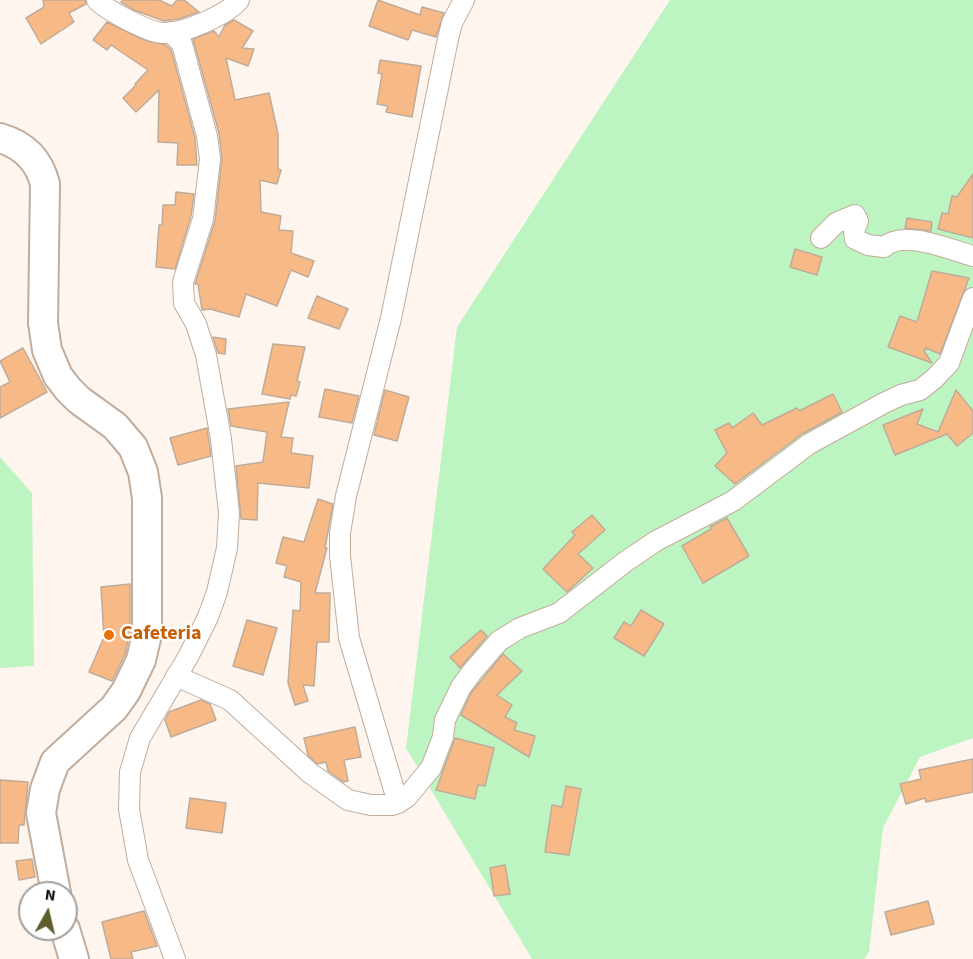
<!DOCTYPE html>
<style>
body{margin:0}
#map{position:relative;width:973px;height:959px;overflow:hidden;background:#fef5ee;font-family:"Source Sans 3",sans-serif}
canvas{display:block}
.north{position:absolute;left:18px;top:881px;width:60px;height:60px;box-sizing:border-box;background:#fff;border:2px solid #a39f9d;border-radius:50%;rotate:8deg;font-size:16px;font-weight:700;line-height:24px;text-align:center;color:#18100a}
.north::after{content:'';display:block;margin:auto;width:21px;height:27px;background:#5d5e2b;clip-path:polygon(50% 0,100% 100%,50% 72%,0 100%)}
</style>
<div id="map">
<canvas width="973" height="959"></canvas>
<div class="north">N</div>
</div>
<script>
const ctx = document.querySelector('canvas').getContext('2d');
ctx.lineJoin = 'round';
function paint(path, color) { ctx.fillStyle = color; ctx.fill(path, 'evenodd'); }
function trace(path, color, width, dash) { ctx.strokeStyle = color; ctx.lineWidth = width; ctx.lineCap = dash ? 'butt' : 'round'; ctx.setLineDash(dash || []); ctx.stroke(path); }
function drawText(font, color, halo, rows, align = 'center') {
  ctx.font = font + ' "Source Sans 3",sans-serif'; ctx.lineWidth = 4.5; ctx.setLineDash([]); ctx.textBaseline = 'middle'; ctx.strokeStyle = halo; ctx.fillStyle = color; for (const [text, x, y, turn = 0] of rows) {
    ctx.save(); ctx.translate(x, y); ctx.rotate((+turn || 0) * Math.PI / 180); ctx.textAlign = isNaN(turn) ? turn : align; if (halo) ctx.strokeText(text, 0, 0); ctx.fillText(text, 0, 0); ctx.restore();
  }
}
paint(new Path2D(`
 M670 0H973V738L920 757 883 828 869 952 864 959H532L406 748 457 327Z
 M0 457 32 493 34 666 0 668Z`), '#bdf5c2');
const building = new Path2D(`
 M43 0H85L86 4 69 13 74 22 41 44 26 18 44 7Z
 M123 0H159L172 6 177 0H184L199 12 179 19 164 21 134 10 121 2Z
 M378 0 420 15 422 7 444 13 436 37 412 30 408 40 369 26Z
 M234 20 253 31 242 48 254 49 248 66 226 58 235 100 269 93 278 134V169L281 170 277 184 260 180 261 212 281 216 279 230 293 231 291 253 314 261 308 277 291 270 277 306 246 294 239 317 210 309 202 310 198 284H195L215 221 222 158 219 133 193 39 214 31 219 37 225 25Z
 M107 22 144 40 166 45 171 50 195 138 197 165H177L178 143 158 142 159 90 136 112 123 98 136 85 135 84 148 70 111 45 107 50 93 40Z
 M380 60 421 66 412 117 386 112 388 106 377 104 382 74 378 73Z
 M973 174V238L938 229 942 213 948 214 952 196 957 197Z
 M176 192 194 194 191 216 175 269 156 267 159 225H162L163 205H175Z
 M907 218 932 222 931 231 905 228Z
 M795 249 822 257 817 275 790 267Z
 M932 271 969 278 940 354 926 348 924 351 932 363 888 347 900 316 917 322Z
 M317 296 348 309 339 329 308 318Z
 M213 337 226 339 225 354 218 353Z
 M273 344 305 347 297 381 300 382 296 396 291 395 290 399 262 394Z
 M23 348 47 392 0 418V387L10 382 0 361Z
 M325 389 359 396 352 423 319 417Z
 M385 390 409 397 397 441 374 435Z
 M956 390 973 411V433L957 446 947 434 895 455 883 425 923 409 917 424 938 432Z
 M833 394 842 412 802 434 735 484 715 466 727 453 715 430 729 423 732 428 753 413 762 425 797 408 799 411Z
 M289 402 281 437 293 438 291 453 313 456 309 488 258 483 257 520 241 519 236 466 263 462 267 432 231 426 228 409Z
 M207 428 211 456 178 465 170 438Z
 M318 499 333 504 325 548H327L315 593H330L329 642H317L314 686 303 685 308 701 295 705 288 683 293 610 300 611 301 582 284 577 287 566 276 563 283 537 304 542Z
 M592 515 605 530 578 554 593 568 567 592 543 569 575 535 572 532Z
 M727 518 749 556 703 583 682 546 711 529 710 527Z
 M130 584V632L125 654 112 681 89 672 104 637 101 587Z
 M641 610 664 624 644 656 614 638 624 622 631 626Z
 M247 620 277 628 263 675 233 666Z
 M481 630 487 636 460 668 450 657Z
 M503 654 522 671 497 695 512 705 505 717 517 723 514 730 535 736 529 757 461 715 471 693Z
 M201 700 210 704 216 720 171 737 165 720 169 712Z
 M355 727 361 757 344 760 348 781 343 782 328 771 326 762 317 764 308 755 304 738Z
 M455 738 494 748 485 786 478 785 475 799 436 790Z
 M973 759V792L926 802 925 798 906 804 900 784 921 779 919 770Z
 M0 780 28 782 24 825H19L18 843H0Z
 M566 786 581 789 569 855 545 852 552 805 562 807Z
 M190 798 226 803 222 833 186 828Z
 M32 859 35 877 19 880 16 861Z
 M505 865 510 894 494 896 490 868Z
 M928 901 934 924 891 935 885 912Z
 M144 911 157 946 131 952 133 959H111L102 922Z`);
paint(building, '#f7ba86');
trace(building, '#c0ab99', 1.5);
const minor = new Path2D(`
 M97 0C106 10 150 33 163 33 183 34 227 15 239 0
 M171 32 182 44 207 136 210 159 203 219 183 282 184 303 196 324 206 355 221 439 229 513 227 548 217 592 208 617 188 657 140 738 130 772 129 809 138 860 175 959
 M821 238 836 223 855 215 858 221 854 231 855 239 868 245 884 247C904 229 950 250 973 256
 M176 676 230 700 310 773 348 800 371 805H392L398 803 407 797 431 768 443 737 445 720 461 687 472 672 499 641 520 628 559 613 625 562 656 541 733 501 809 444 884 403 901 395 920 390 934 379 949 363 973 298
 M398 803 349 638 340 556V533L346 496 391 318 448 39 452 23 464 0`);
const secondary = new Path2D(`
 M0 138C24 145 39 160 45 184L43 323 47 350 58 376 68 389 79 400 115 426 133 447 143 472 147 498V634L141 660 126 691 114 708 55 762 45 789 41 813 56 893
 M65 929 74 959`);
trace(minor, '#c2ac9b', 22);
trace(secondary, '#c2ac9b', 32);
trace(minor, '#fff', 20);
trace(secondary, '#fff', 28);
for (const [x, y, r, color] of [
 [109,635,6,"#e8710a"]
]) { const dot = new Path2D(); dot.arc(x, y, r, 0, 2 * Math.PI); ctx.fillStyle = color; ctx.fill(dot); trace(dot, '#fff', 2); }
drawText('bold 20px', '#c56008', '#fff', [
 ["Cafeteria",121,635]
], 'left');
</script>
